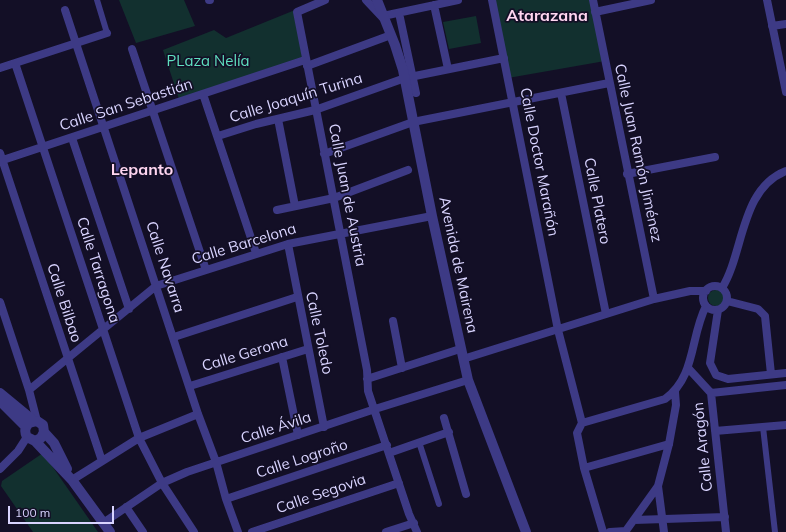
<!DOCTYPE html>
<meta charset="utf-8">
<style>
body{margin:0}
#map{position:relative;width:786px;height:532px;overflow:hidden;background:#130f26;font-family:Mulish,sans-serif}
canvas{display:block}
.scale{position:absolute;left:8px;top:506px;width:106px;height:18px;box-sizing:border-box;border:2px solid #d9d4ff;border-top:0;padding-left:5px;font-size:12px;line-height:14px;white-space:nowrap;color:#d9d4ff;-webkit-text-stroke:3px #130f26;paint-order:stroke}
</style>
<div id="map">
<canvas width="786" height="532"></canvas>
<div class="scale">100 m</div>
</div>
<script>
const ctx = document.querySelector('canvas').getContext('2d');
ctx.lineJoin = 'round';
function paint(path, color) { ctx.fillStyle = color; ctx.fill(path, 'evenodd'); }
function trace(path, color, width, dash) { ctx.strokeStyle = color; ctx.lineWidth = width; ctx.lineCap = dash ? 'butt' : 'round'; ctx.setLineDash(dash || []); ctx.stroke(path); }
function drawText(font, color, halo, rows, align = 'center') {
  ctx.font = font + ' Mulish,sans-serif'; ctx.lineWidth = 3.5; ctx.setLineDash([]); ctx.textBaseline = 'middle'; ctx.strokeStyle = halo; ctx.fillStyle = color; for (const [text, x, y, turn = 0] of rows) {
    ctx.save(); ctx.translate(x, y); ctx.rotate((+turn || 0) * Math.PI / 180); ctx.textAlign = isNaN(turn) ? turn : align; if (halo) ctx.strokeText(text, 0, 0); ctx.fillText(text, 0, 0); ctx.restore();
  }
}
paint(new Path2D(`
 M119 0H184L195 26 136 43Z
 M492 0H593L605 61 508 78Z
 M295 10 302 58 179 99 163 50 214 30 226 38Z
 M476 16 481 43 449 49 443 22Z
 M708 298a8 8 0 1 1 16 0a8 8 0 1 1-16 0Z
 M43 453 98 532H33L1 486 2 481Z`), '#12302f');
trace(new Path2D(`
 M97 0 107 33
 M763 427 775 532
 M419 442 439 504`), '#3d3a85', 6);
trace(new Path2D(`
 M209 0H210
 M325 0 297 12 367 370 368 391 409 514 417 532
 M366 0 382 17
 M492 0 558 330 582 423 577 433 584 468 603 532
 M593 0 654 299
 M767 0 786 92
 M434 5 448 69
 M65 10 198 414 216 462 226 499 238 532
 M595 12 651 0
 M399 13 416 93
 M383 16 458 0
 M772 26 786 24
 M132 49 206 270
 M15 63 139 438 162 483 194 532
 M307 66 391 35
 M0 68 107 33
 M561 93 606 314
 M203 94 256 253
 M278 119 295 206
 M218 136 256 124 315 110 405 78 504 58
 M72 138 129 309
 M0 153 102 461
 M324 154 413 122 609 83
 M0 161 305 60
 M627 174 715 157
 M277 210 334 198 408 170
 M288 244 324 427
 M703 298a12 12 0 1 1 24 0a12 12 0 1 1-24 0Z
 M722 288C744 253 740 189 786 171
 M727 301 758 309 765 316 771 374
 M0 302 29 390 37 421
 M718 310 710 363 716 375 728 379 786 373
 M393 321 402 368
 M174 337 297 297
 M282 357 298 435
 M463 359 654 299 690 291H706
 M688 368 711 393 726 532
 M367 379 460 349
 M190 386 308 349
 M29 390 156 286 288 244 432 216
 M711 393 786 385
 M444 418 466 494
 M582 423 665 399C696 377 690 337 706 306
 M715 431 786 425
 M389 453 449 432
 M584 468 669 444
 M0 469 18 451 27 437
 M72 480 139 438 198 414
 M658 486 664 532
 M226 499 387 445
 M126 507 143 532
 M634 520 725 517
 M103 523 162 483 187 472 375 409 468 380
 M252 532 399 483
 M386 532 414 523
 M610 532 626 531
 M625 532 658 486 669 444 676 405 675 392`), '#3d3a85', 8);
trace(new Path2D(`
 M377 0 395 45 403 70 432 216 468 380 526 532
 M0 393 34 421
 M0 401 26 427
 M44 432 41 438 35 441 27 437C24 431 25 428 29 423L37 421 43 425 44 432 54 443 67 469
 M35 441 72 480 110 532`), '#3d3a85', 10);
drawText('15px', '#5fe0c0', '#130f26', [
 ["PLaza Nelía",208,61]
]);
drawText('15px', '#d9d4ff', '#130f26', [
 ["Calle Joaquín Turina",296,98,-17],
 ["Calle San Sebastián",126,105,-18],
 ["Calle Juan Ramón Jiménez",638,153,78],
 ["Calle Doctor Marañón",539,162,79],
 ["Calle Juan de Austria",347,195,79],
 ["Calle Platero",597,201,79],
 ["Calle Barcelona",244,244,-17],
 ["Avenida de Mairena",458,265,78],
 ["Calle Navarra",165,267,72],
 ["Calle Tarragona",98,270,72],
 ["Calle Bilbao",64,303,72],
 ["Calle Toledo",319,333,78],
 ["Calle Gerona",245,354,-17],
 ["Calle Ávila",276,428,-18],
 ["Calle Aragón",703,447,-96],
 ["Calle Logroño",302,459,-18],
 ["Calle Segovia",321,494,-19]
]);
drawText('bold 16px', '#ffd6f0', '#130f26', [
 ["Atarazana",547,16],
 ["Lepanto",142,170]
]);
</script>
